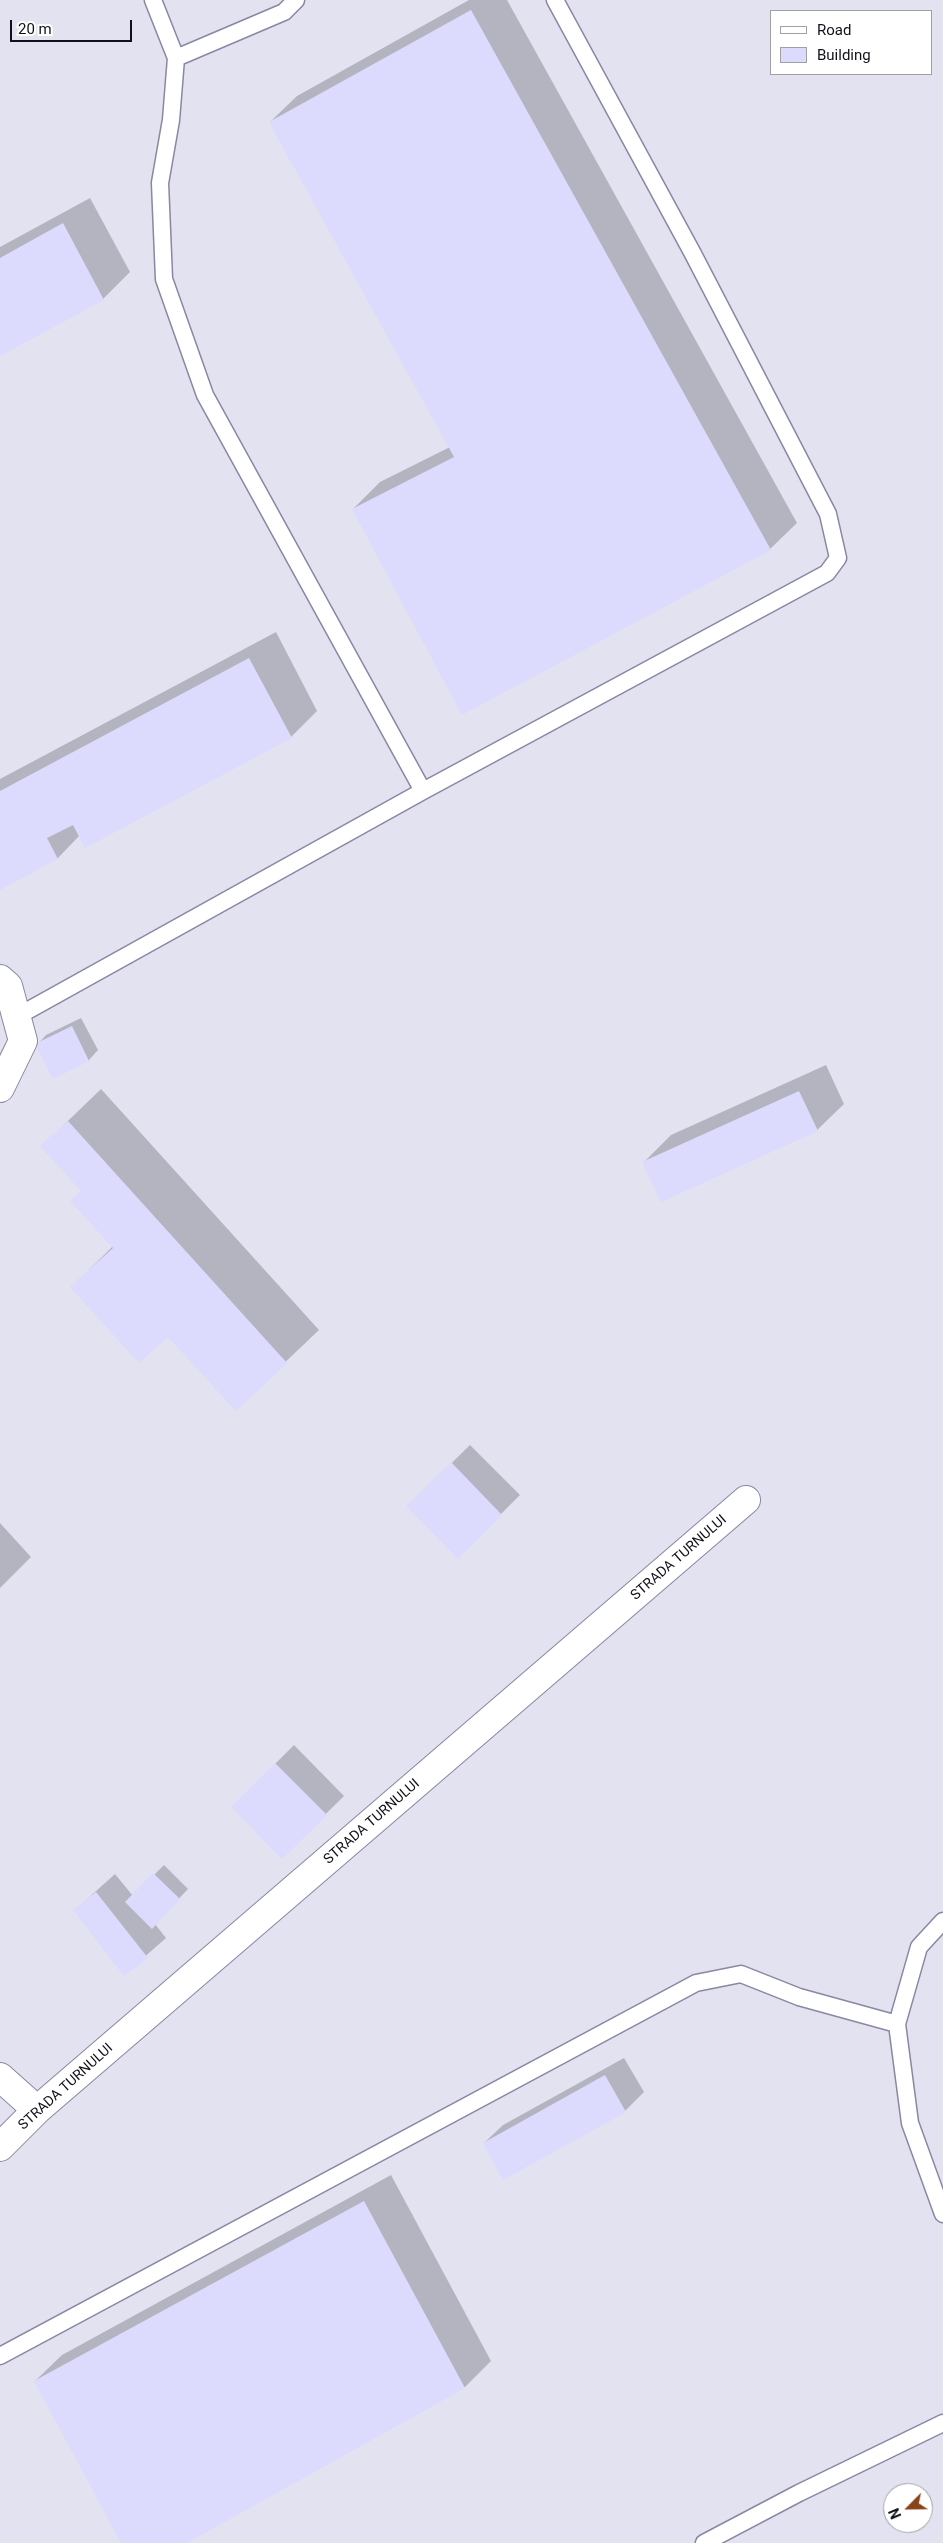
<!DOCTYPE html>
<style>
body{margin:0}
#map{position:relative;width:943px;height:2543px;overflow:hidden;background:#f4f3ff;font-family:Roboto,sans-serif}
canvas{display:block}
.legend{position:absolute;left:770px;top:10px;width:162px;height:65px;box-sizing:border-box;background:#fff;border:1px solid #a0a0a3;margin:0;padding:6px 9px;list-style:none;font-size:15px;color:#11111a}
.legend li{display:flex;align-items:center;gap:10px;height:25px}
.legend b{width:25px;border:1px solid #a0a0a3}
.north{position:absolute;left:883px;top:2483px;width:50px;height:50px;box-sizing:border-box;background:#fff;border:1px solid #a0a0a3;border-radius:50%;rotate:247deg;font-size:14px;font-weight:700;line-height:20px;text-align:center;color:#11111a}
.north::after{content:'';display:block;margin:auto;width:18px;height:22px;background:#884319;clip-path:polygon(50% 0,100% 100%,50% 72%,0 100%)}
.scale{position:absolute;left:10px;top:20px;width:122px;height:22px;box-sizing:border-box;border:2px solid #11111a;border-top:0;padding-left:6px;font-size:15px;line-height:18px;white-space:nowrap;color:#11111a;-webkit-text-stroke:4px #fff;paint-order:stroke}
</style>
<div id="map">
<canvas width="943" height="2543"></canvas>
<ul class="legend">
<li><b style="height:6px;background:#fff"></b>Road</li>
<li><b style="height:14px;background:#dddbfd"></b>Building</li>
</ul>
<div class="north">N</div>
<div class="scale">20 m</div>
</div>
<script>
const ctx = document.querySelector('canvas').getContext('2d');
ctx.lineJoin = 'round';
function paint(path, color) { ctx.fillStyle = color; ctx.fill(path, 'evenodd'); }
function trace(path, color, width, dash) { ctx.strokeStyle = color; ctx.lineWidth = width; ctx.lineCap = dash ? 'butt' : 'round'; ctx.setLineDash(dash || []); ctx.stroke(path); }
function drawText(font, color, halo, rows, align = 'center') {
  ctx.font = font + ' Roboto,sans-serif'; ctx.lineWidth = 4; ctx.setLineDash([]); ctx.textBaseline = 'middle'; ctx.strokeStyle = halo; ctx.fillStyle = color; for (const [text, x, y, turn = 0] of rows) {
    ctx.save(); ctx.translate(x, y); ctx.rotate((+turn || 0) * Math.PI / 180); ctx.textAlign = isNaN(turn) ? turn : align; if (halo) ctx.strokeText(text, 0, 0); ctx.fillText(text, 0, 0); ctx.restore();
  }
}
paint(new Path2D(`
 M0 0H943V2543H0ZM772 11H932V74H772ZM893 2493H923V2523H893Z`), '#e2e2f1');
paint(new Path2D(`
 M469 0H507L797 523 770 549 353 509 380 482 450 447 270 122 297 96Z
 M90 198 130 272 103 299 0 355V247Z
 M276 632 317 711 291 737 80 835 58 858 0 888V779Z
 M81 1018 98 1050 89 1060 53 1078 37 1045 46 1035Z
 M826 1065 844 1104 817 1130 644 1162 671 1135Z
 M101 1089 319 1330 236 1409 168 1335 72 1287 113 1246 82 1190 42 1146Z
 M470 1445 520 1495 458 1557 408 1506Z
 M0 1523 31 1557 0 1588Z
 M294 1745 344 1796 282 1857 232 1807Z
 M164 1865 188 1889 155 1924 166 1938 125 1974 75 1910 115 1874 133 1896Z
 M624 2058 644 2092 625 2111 484 2143 503 2125Z
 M391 2175 491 2361 465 2387 185 2543H123L35 2381 62 2355Z`), '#0003');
paint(new Path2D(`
 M471 10 771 550 462 715 352 509 454 457 269 122Z
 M63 223 104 300 0 356V258Z
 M249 658 292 738 85 848 73 825 47 838 58 859 0 890V791Z
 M72 1026 89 1061 53 1079 35 1044Z
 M799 1091 818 1131 661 1202 642 1162Z
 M68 1121 287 1363 236 1411 168 1337 139 1363 70 1287 113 1248 70 1201 81 1191 40 1146Z
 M451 1462 502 1515 458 1559 406 1506Z
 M275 1763 327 1815 282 1859 231 1807Z
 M153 1873 180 1899 152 1929 125 1902Z
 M96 1892 148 1958 124 1976 73 1910Z
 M605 2075 626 2112 503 2180 483 2143Z
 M364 2201 465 2388 187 2543H121L34 2381Z`), '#dddbfd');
const service = new Path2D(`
 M153 0 176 58 171 120 160 183 164 279 205 395 423 791
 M176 58 284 12 296 0
 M18 1016 423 791 827 573 838 558 828 514 692 252 555 0
 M943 1921 919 1947 897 2024 910 2123 943 2214
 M0 2356 696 1983 741 1974 799 1997 897 2024
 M704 2543 799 2493 943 2423`);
const minor = new Path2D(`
 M0 979 8 986 23 1041 0 1088
 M0 2077 37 2110
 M0 2147 37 2110 746 1500`);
trace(service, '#8987a2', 19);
trace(minor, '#8987a2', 30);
trace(service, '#fff', 16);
trace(minor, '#fff', 28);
drawText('14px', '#11111a', '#fff', [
 ["STRADA TURNULUI",679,1558,-41],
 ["STRADA TURNULUI",372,1822,-41],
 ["STRADA TURNULUI",66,2087,-42]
]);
</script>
